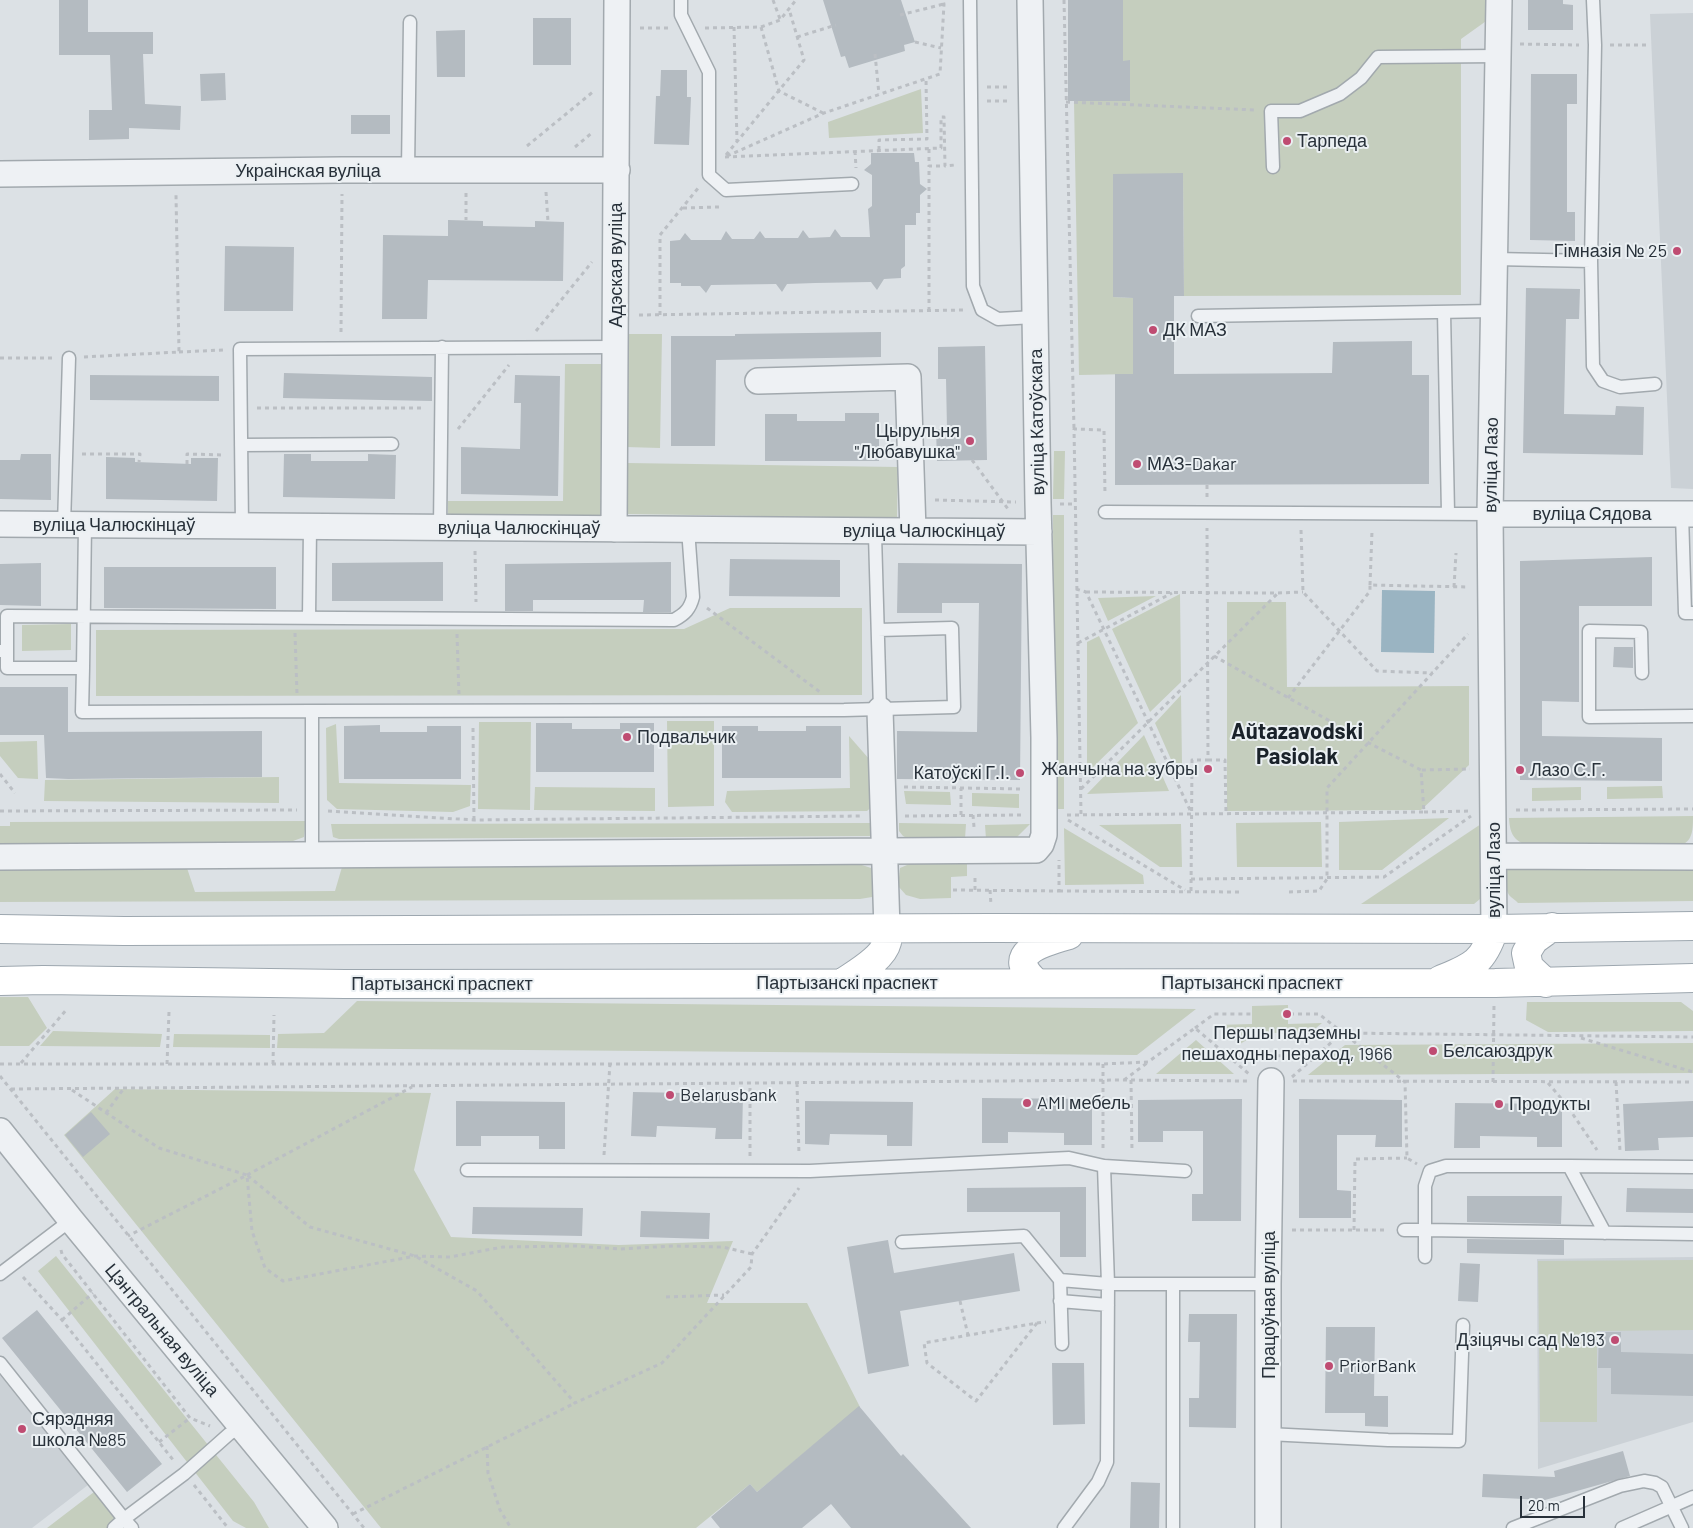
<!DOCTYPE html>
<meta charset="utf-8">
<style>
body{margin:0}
#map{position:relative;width:1693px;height:1528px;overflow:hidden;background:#dce1e5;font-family:Barlow,sans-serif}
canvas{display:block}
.scale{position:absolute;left:1520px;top:1496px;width:65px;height:22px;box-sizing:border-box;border:2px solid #28313a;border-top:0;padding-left:6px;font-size:15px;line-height:18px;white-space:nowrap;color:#28313a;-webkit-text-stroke:4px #ebf0f3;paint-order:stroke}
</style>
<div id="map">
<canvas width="1693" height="1528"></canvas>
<div class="scale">20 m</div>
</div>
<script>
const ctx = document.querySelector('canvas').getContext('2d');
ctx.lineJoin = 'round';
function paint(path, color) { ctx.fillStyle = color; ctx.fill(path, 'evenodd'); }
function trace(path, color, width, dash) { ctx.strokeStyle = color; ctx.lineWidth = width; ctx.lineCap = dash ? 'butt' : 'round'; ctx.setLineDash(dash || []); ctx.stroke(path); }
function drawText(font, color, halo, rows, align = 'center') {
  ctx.font = font + ' Barlow,sans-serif'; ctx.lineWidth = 4; ctx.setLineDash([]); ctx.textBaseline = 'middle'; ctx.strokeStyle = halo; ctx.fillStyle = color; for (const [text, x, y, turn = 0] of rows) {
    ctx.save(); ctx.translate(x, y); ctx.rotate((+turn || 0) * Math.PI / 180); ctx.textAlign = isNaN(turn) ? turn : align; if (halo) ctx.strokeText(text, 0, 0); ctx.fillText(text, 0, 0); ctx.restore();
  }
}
paint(new Path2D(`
 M1693 13V489L1671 488 1650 14Z
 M1693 1257V1422L1538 1469 1537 1259Z
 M0 1373 88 1485 32 1528H0Z`), '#cbd1d6');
paint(new Path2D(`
 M1069 0H1489V19L1461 39V295L1184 296 1183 174H1113V297L1133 298V374L1079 375 1074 101Z
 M921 89 923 133 829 138 828 122Z
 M628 334H662L660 448 626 447Z
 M565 364H606L605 520 448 519V501H563Z
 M1054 451H1065L1064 499H1053Z
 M627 463 898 467 897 518 627 514Z
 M1053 515H1064V809H1054Z
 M1180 594 1181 682 1150 712 1112 629Z
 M1156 596 1108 621 1098 598Z
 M1227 602H1286L1287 687 1469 686V765L1421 810 1227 811Z
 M730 608H862V695L96 696V630L684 629Z
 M71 624V650L22 651V625Z
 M1099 636 1138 723 1087 773V642Z
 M1181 695 1182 764H1173L1155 723Z
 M667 721H714V806L668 807Z
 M479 722H531L530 810 478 809Z
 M336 724 339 783 471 785 470 806 453 812 337 809 327 800 326 728Z
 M1144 735 1169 791 1087 794Z
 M849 736 870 760 875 804 867 811 732 812 725 802 727 791 850 788Z
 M37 741 38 779 18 778 0 756V742Z
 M279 777V803L44 801 45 780Z
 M1662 786 1663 798 1607 799V787Z
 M535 787 655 788V811L534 810Z
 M1581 787V800L1532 801V788Z
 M904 791 950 792 951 805 906 804Z
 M972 793 1019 794V808L972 806Z
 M1693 816C1693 829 1693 840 1682 845H1526C1512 839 1510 832 1509 818Z
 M1449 818 1382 870H1339V822Z
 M306 821 304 837 293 841 0 846V826H10V822Z
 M1321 822 1322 867H1237L1236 823Z
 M1484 822 1485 891 1480 899 1474 904H1361Z
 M875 823 872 836 339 839 333 837 331 824Z
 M899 823 966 824 965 839 911 840 903 836 899 831Z
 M1030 824 1016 838 986 839 985 825Z
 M1181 824 1182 867H1160L1099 825Z
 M1064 828 1143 875 1144 884 1065 885Z
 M914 862 967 864V876L951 877V898L920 899 906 895 898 886 900 868Z
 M856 863 874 869 877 885 872 897 860 899 0 902V869L187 868 195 892 335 891 342 867Z
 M1693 864V901L1518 903C1516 900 1511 898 1509 895 1504 887 1504 873 1509 866Z
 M0 997H28L47 1028 29 1046H0Z
 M357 1001 1196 1009 1137 1055 277 1048 278 1034 324 1033Z
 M1527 1002H1681L1693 1011V1031L1548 1032 1526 1020Z
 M1288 1005V1024L1322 1023 1299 1042C1279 1027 1260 1032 1240 1044L1216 1025 1252 1024V1006Z
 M53 1031 162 1034 160 1047 40 1046Z
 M174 1034 270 1035V1048L173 1047Z
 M1196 1040 1234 1074H1156Z
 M1693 1043V1073L1308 1075 1345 1045Z
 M115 1089 431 1093 414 1170 451 1237 619 1245 733 1241 707 1303H807L860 1407 757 1492 750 1484 696 1528H381L64 1135Z
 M56 1256 254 1502 269 1528H246L233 1521 38 1271Z
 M1693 1260V1330L1597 1331V1422H1540L1538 1261Z
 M94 1492 123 1528H47Z`), '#c5cebe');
paint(new Path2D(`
 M1382 590 1435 591 1434 653 1381 652Z`), '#9ab4c2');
paint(new Path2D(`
 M59 0H88V32H153V54H143L145 104 181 106 180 130 129 128V139L89 140V110H112L110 55H59Z
 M823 0H901L915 42 904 45 905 51 849 68 845 56 841 57Z
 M1068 0H1123V61L1130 60V101H1068Z
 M1528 0H1563V4L1573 5V30H1528Z
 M533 18H571V65H533Z
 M465 30V77H437L436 31Z
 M661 70H687V97H691L689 145 654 144 656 96H660Z
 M225 73 226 100 201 101 200 74Z
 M1531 74H1577V104H1567V212H1575V241L1530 240Z
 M351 115H390V134H351Z
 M871 153H914L915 162H919L920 184 927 189 920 195V213H916V225H905V266L901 269V278L884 279 877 290 871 282 815 283 787 284 782 292 776 284 711 285 706 293 700 286H681V283H670V241L680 240 685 233 691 240H721L726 231 732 239H754L760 231 765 238H798L803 230 809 238 830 237 835 229 841 237H870L868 209 872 206V175L864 170 871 164Z
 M1183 173 1184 296H1174V374L1332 373 1333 342 1412 341V375H1429V484L1115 485V374H1133V298L1113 297V174Z
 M448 220 483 221V226L535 227V221L564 222 563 281 428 280 427 319H382L383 235 448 236Z
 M225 246 294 247 293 311H224Z
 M1526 288 1580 289 1579 319H1566L1564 414 1615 415 1616 406 1644 407 1643 455 1523 453Z
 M881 332V357L716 360 715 446H671V336H735V334Z
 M985 346 987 460 937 461 936 429H947L946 379H938V347Z
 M284 373 432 377V401L283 398Z
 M90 375 219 376V401L90 400Z
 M515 375 560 376 558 496 461 494V447L520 449 521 403H514Z
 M845 413H879V461H765V414H797V421H845Z
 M21 454H51V500L0 499V460H20Z
 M284 454H311V461H368V454L396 455 395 499 283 497Z
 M106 457 135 458V462L191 464V458H218L217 501 106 499Z
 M1652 557V606H1579V702L1542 701V736L1662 738V781L1520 780V561Z
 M730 559 840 560V597L729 596Z
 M443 562V601H332V563Z
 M671 562V612H643L644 600H533V611H505V564Z
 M41 563V606L0 605V564Z
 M898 563 1022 564 1020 780 897 779V731L977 732 979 603H942V613H897Z
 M104 567H276V609L104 608Z
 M1614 647H1633V668L1613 667Z
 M0 687H68V732L262 731V777L68 779 46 778 44 735H0Z
 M536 723H572V729H620V723H654V772H536Z
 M380 725V732H427V726H461V779H344V726Z
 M722 726H758V731H806V726H841V778H722Z
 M633 1092 743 1094 742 1139H715L716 1128 657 1126 656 1137 631 1136Z
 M982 1098 1092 1099V1145H1064V1133L1008 1132V1143H982Z
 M1242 1099 1241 1221H1192V1194H1203V1131H1163V1142H1138V1100Z
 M1299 1099 1402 1100V1147H1375L1376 1135H1337V1190L1351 1191V1218H1299Z
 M456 1101 565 1102V1149H539V1136H481V1146H456Z
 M805 1101 913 1102 912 1146H887V1135L830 1134 829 1145 805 1144Z
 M1693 1101V1137L1658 1138 1659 1150 1625 1151 1623 1104Z
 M1455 1103 1562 1104V1147H1537V1137L1480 1136V1148H1454Z
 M91 1112 110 1134 83 1157 65 1135Z
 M1086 1187V1257H1060V1212H967V1188Z
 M1627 1188 1693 1189V1213L1626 1212Z
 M1467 1196H1562L1561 1224 1467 1222Z
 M473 1207 583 1208 582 1236 472 1234Z
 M641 1211 710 1213 709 1239 640 1237Z
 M1467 1239 1564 1240V1255L1467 1253Z
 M888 1240 894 1273 1014 1253 1020 1291 900 1311 909 1366 868 1374 847 1247Z
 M1460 1263 1480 1264 1478 1302 1458 1301Z
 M37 1310 162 1464 127 1492 2 1338Z
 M1189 1314H1237L1236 1428 1189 1427V1398H1199L1200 1342H1188Z
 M1326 1327H1375L1374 1396H1388V1427L1365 1426V1413H1325Z
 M1599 1332H1621V1352L1693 1354V1396L1611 1394V1368H1598Z
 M1052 1363H1084L1085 1424 1053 1425Z
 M859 1406 901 1456 903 1454 971 1528H851L831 1504 802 1528H720L711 1517 750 1484 757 1492Z
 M1623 1451 1630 1476 1545 1500 1482 1497 1483 1474 1555 1477 1554 1471Z
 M1131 1482 1160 1483 1159 1528H1130Z`), '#b4bbc1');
const service = new Path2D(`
 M681 0V15L709 72V175L726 190 852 184
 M970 0 973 286 982 310 998 319 1035 317
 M1593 0 1595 45 1591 261 1593 366 1603 381 1620 387 1655 384
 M1273 167 1271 111H1300L1340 94 1361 78 1378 57 1499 56
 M408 170 410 22
 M1495 259 1591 261
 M1444 312 1448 513
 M1198 316 1494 311
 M241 445 392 444
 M1105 512 1490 514
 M1682 514 1685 613H1693
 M64 525 69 358
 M242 526 240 349 615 347
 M440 528 442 347
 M875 535 880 710
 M309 618 310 527
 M0 651H7V668H83L82 712 312 711V854
 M7 651V616L674 620C685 614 690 609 693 597L688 529
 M83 668 85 525
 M1642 673 1641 632 1589 631V717L1693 716
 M312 711 844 710 954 707 952 628 878 630
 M1569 1166 1693 1167
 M467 1170 810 1171 1069 1158 1104 1166
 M1185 1171 1104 1166 1108 1284H1268
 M1404 1230H1425V1257
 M1605 1233 1569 1166H1446L1430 1171 1425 1186V1230L1693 1234
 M902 1242 1024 1236 1060 1280 1108 1284 1107 1462 1098 1482 1064 1528
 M0 1274 71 1220
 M1060 1280 1062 1344
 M1173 1284V1528
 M1060 1301 1108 1305
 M0 1363 124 1519 184 1474 229 1434 242 1426
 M1268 1434 1388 1440 1459 1441 1463 1325
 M114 1528 124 1519 132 1528
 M1513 1528 1620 1486 1644 1481 1655 1483 1662 1487 1682 1528
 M1622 1528 1693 1497`);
const minor = new Path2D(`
 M0 174 342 170H617
 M758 381 908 377 913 531
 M1490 514H1693
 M0 524 1039 532
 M614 529 617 0
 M880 710 887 929
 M1494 856 1693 857
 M0 857 1036 850 1041 844 1044 835V738L1038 503 1030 0
 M1494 929 1490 514 1499 0
 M0 1131 71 1220 325 1528
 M1268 1528V1284L1271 1081`);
const primary = new Path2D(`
 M0 929 124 931 992 928 1494 929 1693 926
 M1440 980C1471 967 1483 964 1494 929
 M0 981 43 980 345 984 1495 983 1693 978
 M842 983C855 974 883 959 887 942 888 938 887 933 887 929
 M1037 983C1001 953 1044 942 1069 935
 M1546 983 1529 967 1526 953 1534 940 1552 927`);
trace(service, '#a2a9ae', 15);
trace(minor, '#a2a9ae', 28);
trace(primary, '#9da7af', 30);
trace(new Path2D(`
 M773 0 780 19
 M1064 0 1074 429
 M900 15 944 4
 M734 27 737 141
 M761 27 779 91 823 113
 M640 28H669
 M705 28 761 27 780 20 796 0
 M797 37 836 25
 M915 42 941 48
 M1520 44 1579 45
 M1610 45H1646
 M875 54 879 94
 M987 87H1008
 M987 101H1010
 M1066 102 1256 110
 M527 146 594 91
 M575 147 593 132
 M929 149V166
 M879 150V140L927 139 926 79
 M855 151 856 168
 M726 155 804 60 789 9
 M727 156 824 113 940 74 944 4 943 0
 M725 157 941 148V117H944L945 166 955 165
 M546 192 548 222
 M466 193V220
 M683 208 719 207
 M929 311V166H945
 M639 315 965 310
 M660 315V235L699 187
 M536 331 592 262
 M341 332 342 194
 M179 352 223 350
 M84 357 179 352 176 195
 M0 358H53
 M257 408H425
 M458 429 509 365
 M82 454H140L139 462
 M972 460 1008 509
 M187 464V454L225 455
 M1207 497V485
 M935 500 1016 502
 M1060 504H1074
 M1301 530 1303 592 1377 671 1433 673
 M475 551 476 602
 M1370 585 1372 531
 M1454 587 1456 553
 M1076 589 1086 592 1191 812
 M1086 592 1278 593 1303 592
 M707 608 820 692
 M295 633 297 694
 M457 634 459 695
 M1078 643 1172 593
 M1214 656 1369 743 1421 770
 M1288 698 1370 591V585L1468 587
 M473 728 474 820
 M1208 760H1225L1226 813
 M0 774 15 793
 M904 787 1023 789
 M1081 789 1278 593
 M1516 810 1693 809
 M0 811 297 810
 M328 811 474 820 862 816
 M1424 812 1471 811
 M1081 814 1074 429 1104 430 1105 495
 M961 815V788
 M973 815 974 827
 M1067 815 1424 812 1421 770 1470 769
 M905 816 1022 815
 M1068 820 1185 890
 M1191 879 1384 877 1471 816
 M953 890 1059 891V860
 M975 890V874
 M990 890 991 905
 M1059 891 1242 892
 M1191 891 1192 760H1208L1207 528
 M1289 892 1319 891 1327 879V788L1468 634
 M1290 1014H1319L1405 1082 1407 1158 1417 1164
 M1195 1028 1214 1014H1251
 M1581 1038 1693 1072
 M1230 1058 1318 1054
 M21 1063 67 1009
 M0 1064H1103L1148 1062 1195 1028 1249 1074
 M167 1064 169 1012
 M273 1064 274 1015
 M1103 1064V1148
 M0 1076 364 1528
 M1292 1077 1342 1033 1693 1037
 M1124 1080 1147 1063
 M1131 1080 1132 1152
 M1293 1081 1693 1082
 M1493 1082 1494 1006
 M1616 1082 1620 1151
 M797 1083 799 1155
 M1548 1083 1566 1104 1597 1150
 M11 1089 1123 1080 1248 1081
 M72 1090 159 1148 247 1175 128 1236
 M106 1113 124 1088
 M604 1155 610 1063
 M750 1156V1084
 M247 1175 412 1087
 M1292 1230H1388
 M1354 1230 1355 1159 1407 1158
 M61 1250 62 1254 190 1418 210 1426
 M752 1254 723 1247 673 1246 619 1249 576 1246 503 1247 450 1257 415 1256 283 1281 265 1268 252 1231 247 1175 310 1227 415 1256 477 1291 575 1403 662 1363 751 1267 752 1254 799 1188
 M23 1277 62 1320 174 1461
 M666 1297 724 1295
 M960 1301 968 1335
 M62 1320 93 1293
 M1037 1323 976 1401 927 1363 924 1343 1037 1323 1046 1322
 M159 1442 190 1418
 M487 1446 488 1473 500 1510 511 1528
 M194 1485 228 1528
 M353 1514 575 1403`), '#bbbfc4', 3, [4, 4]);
trace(service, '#eef1f4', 12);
trace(minor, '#eef1f4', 25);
trace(primary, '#fff', 28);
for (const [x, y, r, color] of [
 [1287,141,5,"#bf4c72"],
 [1677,251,5,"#bf4c72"],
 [1153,330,5,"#bf4c72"],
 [970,441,5,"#bf4c72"],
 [1137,464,5,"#bf4c72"],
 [627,737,5,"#bf4c72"],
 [1208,769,5,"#bf4c72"],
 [1520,770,5,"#bf4c72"],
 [1020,773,5,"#bf4c72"],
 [1287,1014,5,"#bf4c72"],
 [1433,1051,5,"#bf4c72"],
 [670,1095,5,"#bf4c72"],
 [1027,1103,5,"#bf4c72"],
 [1499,1104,5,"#bf4c72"],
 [1615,1340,5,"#bf4c72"],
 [1329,1366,5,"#bf4c72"],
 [22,1429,5,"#bf4c72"]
]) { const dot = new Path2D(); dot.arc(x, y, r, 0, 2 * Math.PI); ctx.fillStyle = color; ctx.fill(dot); trace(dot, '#ebf0f3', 2); }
drawText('18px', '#28313a', '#ebf0f3', [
 ["Тарпеда",1297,141],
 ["Гімназія № 25",1667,251,"right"],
 ["ДК МАЗ",1163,330],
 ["Цырульня",960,431,"right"],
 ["\"Любавушка\"",960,452,"right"],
 ["МАЗ-Dakar",1147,464],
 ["Подвальчик",637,737],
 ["Жанчына на зубры",1198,769,"right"],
 ["Лазо С.Г.",1530,770],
 ["Катоўскі Г.І.",1010,773,"right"],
 ["Першы падземны",1287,1033,"center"],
 ["пешаходны пераход, 1966",1287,1054,"center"],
 ["Белсаюздрук",1443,1051],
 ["Belarusbank",680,1095],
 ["AMI мебель",1037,1103],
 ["Продукты",1509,1104],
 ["Дзіцячы сад №193",1605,1340,"right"],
 ["PriorBank",1339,1366],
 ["Сярэдняя",32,1419],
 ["школа №85",32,1440]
], 'left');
drawText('18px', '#28313a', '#ebf0f3', [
 ["Украінская вуліца",308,171],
 ["Адэская вуліца",616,265,-90],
 ["вуліца Катоўскага",1037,422,-91],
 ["вуліца Лазо",1491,465,-89],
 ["вуліца Сядова",1592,514],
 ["вуліца Чалюскінцаў",114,525],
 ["вуліца Чалюскінцаў",519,528],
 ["вуліца Чалюскінцаў",924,531],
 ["вуліца Лазо",1494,870,-90],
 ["Партызанскі праспект",847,983],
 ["Партызанскі праспект",1252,983],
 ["Партызанскі праспект",442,984],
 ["Працоўная вуліца",1269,1305,-90],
 ["Цэнтральная вуліца",162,1330,50]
]);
drawText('bold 22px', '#1a222a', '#ebf0f3', [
 ["Aŭtazavodski",1297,732],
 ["Pasiolak",1297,757]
]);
</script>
